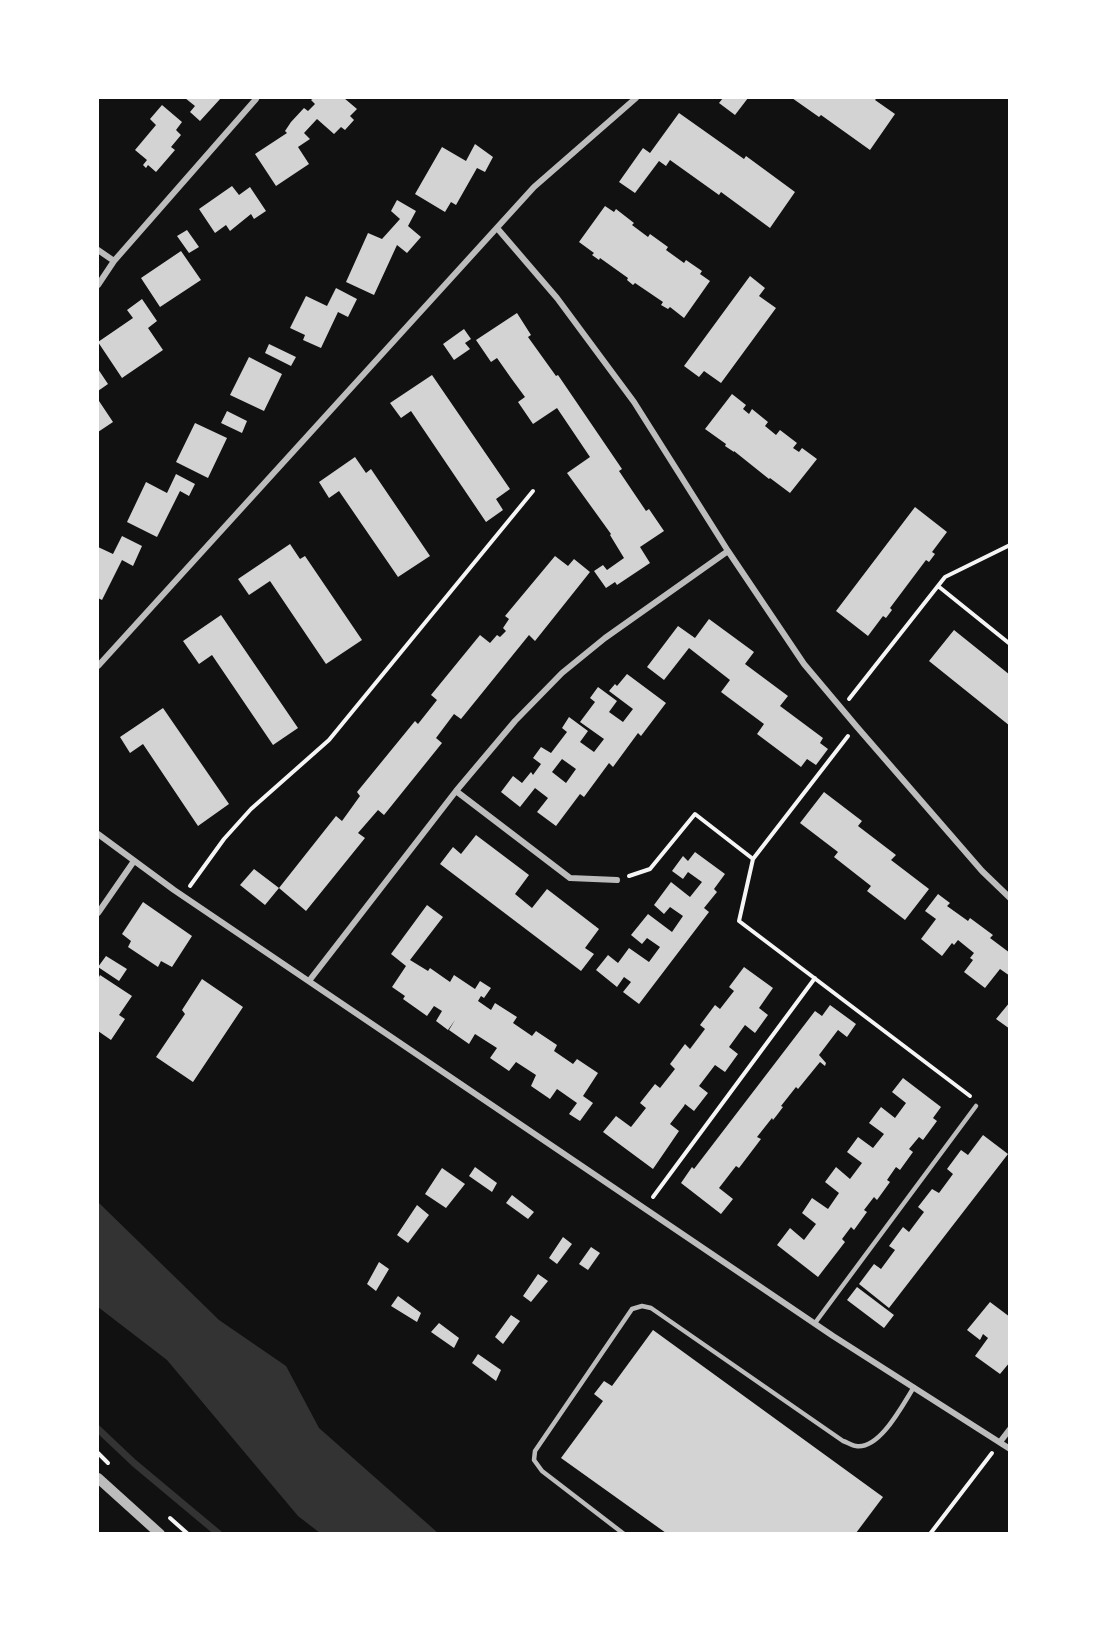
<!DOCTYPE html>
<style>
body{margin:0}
#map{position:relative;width:1107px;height:1631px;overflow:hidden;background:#111;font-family:Overpass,sans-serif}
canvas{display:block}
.frame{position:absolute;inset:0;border:99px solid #fff;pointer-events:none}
</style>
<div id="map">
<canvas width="1107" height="1631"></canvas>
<div class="frame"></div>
</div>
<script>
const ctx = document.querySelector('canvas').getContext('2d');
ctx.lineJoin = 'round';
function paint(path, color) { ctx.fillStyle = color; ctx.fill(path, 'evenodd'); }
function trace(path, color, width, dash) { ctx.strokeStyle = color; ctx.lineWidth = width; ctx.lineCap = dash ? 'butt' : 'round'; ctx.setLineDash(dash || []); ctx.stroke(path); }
paint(new Path2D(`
 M98 1202 219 1320 286 1366 319 1428 438 1533H320L298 1516 167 1360 98 1307Z`), '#333');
trace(new Path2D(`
 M98 1429 134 1463 219 1534`), '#333', 7);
paint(new Path2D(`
 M185 98H221L200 121 190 112 195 106Z
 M314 98H344L357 109 350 116 354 120 345 130 341 127 334 134 317 119 304 133 310 139 298 147 309 164 276 186 255 154 287 133 285 131 291 122 304 108 308 111 315 104 311 100Z
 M723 98H748L735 115 719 103Z
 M792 98H877L875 100 895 114 870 150 821 115 819 117Z
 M162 105 182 122 176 130 181 135 171 147 175 150 156 172 148 165 146 168 143 165 147 160 135 150 156 125 150 119Z
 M679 113 744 159 746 156 795 192 770 228 721 192 719 195 670 160 666 166 659 161 635 193 619 182 643 148 650 153Z
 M475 144 493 157 485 172 477 168 456 205 451 202 445 212 415 194 442 147 466 161Z
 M232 186 239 195 250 187 266 211 254 219 251 214 230 231 226 225 215 233 199 209Z
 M397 200 416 211 408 226 421 237 407 253 397 245 374 295 346 282 368 233 382 239 400 219 391 211Z
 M605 206 614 212 616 209 634 223 632 225 648 237 650 234 668 247 666 250 684 263 686 260 702 271 700 274 710 281 684 318 670 307 668 309 661 305 663 302 635 283 633 285 627 280 628 278 600 258 599 260 592 255 594 253 579 242Z
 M187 230 199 247 189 253 177 236Z
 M181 251 201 280 160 307 141 278Z
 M750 276 765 288 759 296 776 308 721 383 704 371 699 377 684 366Z
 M336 288 357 299 348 317 338 312 321 348 303 340 305 335 290 328 306 296 327 306Z
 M142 299 157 321 148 328 163 350 122 378 98 342 133 318 127 310Z
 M517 313 531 335 528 337 556 376 558 375 622 469 619 471 646 511 649 509 664 531 640 547 650 563 617 585 615 582 606 588 594 571 603 565 607 570 624 558 610 535 611 534 567 473 590 457 557 408 533 424 518 402 525 397 511 378 497 358 491 362 476 340Z
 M464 329 471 339 465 343 470 349 454 360 443 344Z
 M269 344 296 357 291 366 265 353Z
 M249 357 282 374 264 411 230 395Z
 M98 369 108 384 98 391Z
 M432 375 510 489 496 499 503 510 486 522 411 411 401 418 390 403Z
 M732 394 746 405 743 409 749 414 752 409 768 422 765 426 776 435 780 430 797 443 793 448 799 452 802 448 817 459 790 493 770 478 769 479 734 451V452L725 446 726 444 705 429Z
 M99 401 113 422 98 432V402Z
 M227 411 247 421 242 433 221 423Z
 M195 423 227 438 208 478 176 462Z
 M355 457 366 473 371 469 430 556 398 577 339 491 329 498 319 482Z
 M176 474 195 484 189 496 180 491 157 537 127 522 146 482 167 493Z
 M915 507 947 532 932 552 935 554 929 562 926 560 890 608 892 610 886 618 883 616 868 636 836 611Z
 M122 536 142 546 133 566 122 560 102 600 98 598V547L113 554Z
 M290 544 300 559 305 556 362 640 326 664 270 581 249 595 238 579Z
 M555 556 568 566 574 559 590 572 535 641 529 635 461 719 454 714 436 738 442 743 384 815 378 810 358 833 365 838 306 911 279 888 336 816 342 821 360 796 357 792 415 721 418 724 437 700 431 695 480 635 490 643 497 635 500 637 506 631 503 628 509 619 505 616Z
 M221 615 298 728 273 745 212 655 199 664 183 641Z
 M709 619 754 652 745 664 788 696 780 706 823 738 820 743 828 749 816 765 807 759 801 767 757 734 764 724 721 692 730 680 689 648 664 680 647 667 678 626 695 638Z
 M954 630 1010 675V726L929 661Z
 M627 674 666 703 641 736 638 733 613 767 609 763 584 797 580 794 556 826 537 812 548 798 535 788 520 807 501 792 513 776 522 783 531 772 533 775 541 764 533 758 541 747 551 753 567 732 562 728 569 717 588 731 580 742 594 752 604 739 580 722 595 702 590 698 598 687 617 701 609 712 623 722 633 709 609 691 615 684 617 686ZM562 759 576 769 566 783 552 772Z
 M163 708 229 804 198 826 143 744 130 753 120 737Z
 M824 792 862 821 858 826 896 855 891 860 929 889 905 920 867 891 871 886 834 857 838 852 800 823Z
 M476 835 529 875 515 894 532 908 547 889 599 929 585 948 594 954 581 971 440 864 453 847 461 854Z
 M695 852 725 874 714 889 717 892 704 908 709 912 639 1004 623 992 631 982 624 977 617 987 596 970 608 955 618 963 629 948 649 962 660 947 647 938 642 944 631 935 648 914 672 932 683 916 670 907 664 914 654 905 671 882 690 897 702 882 688 872 683 879 672 871 683 856 688 861Z
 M254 869 279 888 265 905 240 885Z
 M938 894 950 903 947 906 968 921 970 918 993 935 990 938 1010 953V976L1000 969 985 988 964 972 973 960 970 958 974 953 958 940 954 945 952 943 942 956 921 939 936 919 925 911Z
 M143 902 192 936 172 967 161 961 158 967 128 947 131 941 122 934Z
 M427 905 443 917 410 960 428 971 430 968 450 982 454 975 475 989 480 981 491 988 484 998 481 996 478 1001 491 1010 495 1003 517 1017 513 1023 532 1036 536 1031 557 1045 554 1051 573 1064 577 1059 598 1073 583 1096 593 1103 580 1121 569 1114 577 1103 557 1089 550 1099 531 1086 536 1075 516 1062 509 1071 490 1058 497 1048 475 1034 469 1044 449 1030 455 1020 448 1030 436 1021 442 1011 434 1006 427 1016 403 999 405 996 392 987 406 966 391 954Z
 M106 956 127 969 119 981 98 967Z
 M744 967 773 988 759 1008 768 1015 755 1033 745 1025 729 1047 738 1054 725 1072 715 1065 699 1086 708 1093 694 1111 685 1104 684 1106 670 1124 679 1131 653 1169 603 1132 616 1116 631 1127 646 1108 640 1103 655 1084 660 1088 675 1069 670 1064 685 1044 690 1049 705 1029 700 1025 715 1005 720 1009 734 991 729 987Z
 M100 975 132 996 119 1015 125 1019 111 1040 98 1031V979Z
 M202 979 243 1007 193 1082 156 1057 185 1014 182 1010Z
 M1010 1002V1029L996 1019Z
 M830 1005 856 1024 847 1037 838 1030 819 1055 826 1063 825 1066 820 1062 798 1089 796 1087 781 1106 783 1107 777 1115 773 1120 772 1118 757 1137 761 1139 739 1168 736 1166 719 1188 733 1199 721 1214 681 1183 692 1167 694 1169 815 1011 822 1016Z
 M903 1078 941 1107 933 1118 937 1121 923 1140 919 1137 909 1149 913 1152 900 1170 896 1167 887 1180 890 1182 877 1200 874 1197 864 1210 867 1212 854 1230 851 1227 842 1239 845 1242 818 1277 777 1245 790 1228 804 1240 816 1224 802 1213 812 1198 828 1209 839 1193 825 1182 836 1167 850 1179 862 1163 847 1152 858 1137 873 1148 884 1134 869 1123 881 1107 895 1118 906 1103 892 1092Z
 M983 1135 1008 1154 889 1308 859 1284 874 1264 881 1269 895 1250 889 1246 903 1227 909 1232 924 1212 918 1207 932 1189 939 1193 953 1174 947 1169 961 1150 968 1155Z
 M475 1167 497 1183 492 1192 469 1176Z
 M442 1168 465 1184 446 1208 425 1194Z
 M512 1195 534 1212 528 1219 506 1203Z
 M417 1205 429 1215 408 1243 397 1235Z
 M563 1237 572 1244 557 1264 549 1258Z
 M591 1247 600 1253 588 1270 579 1264Z
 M379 1262 389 1269 376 1291 367 1284Z
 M538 1274 548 1281 531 1302 523 1296Z
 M857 1287 894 1315 884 1328 847 1300Z
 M398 1296 421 1313 417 1322 391 1306Z
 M990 1302 1010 1317V1362L1000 1374 975 1356 988 1338 983 1334 980 1340 967 1330Z
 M511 1315 520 1321 503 1344 495 1337Z
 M439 1323 459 1338 454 1348 431 1332Z
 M653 1330 883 1497 856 1533H666L561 1458 603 1401 594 1394 604 1381 612 1386Z
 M478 1354 501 1370 496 1381 472 1363Z`), '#d3d3d3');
trace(new Path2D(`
 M938 586 1010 644
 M849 699 945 577 1010 545
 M848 736 753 859 739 921 970 1096
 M629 876 650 869 695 814 753 859
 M190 886 224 839 251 809 329 740 533 491
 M653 1197 815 978
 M98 1453 108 1463
 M170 1518 188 1534
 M930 1534 992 1453`), '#f5f5f5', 4);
trace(new Path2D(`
 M815 1323 976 1106
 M624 1534 542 1471 534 1460 535 1451 632 1309 642 1306 651 1308 843 1441C847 1442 852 1446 856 1446 880 1450 903 1404 914 1387`), '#bcbcbc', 4.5);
trace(new Path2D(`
 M497 228 557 298 634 402 728 551 804 664 857 727 982 871 1010 898
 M98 250 114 261
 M98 285 114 261 256 99
 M98 666 534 187 636 98
 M456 791 570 878 617 880
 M98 834 174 890 833 1336 1010 1449
 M98 913 134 861
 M309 981 456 791 515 721 562 673 605 638 728 551
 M1000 1442 1010 1429`), '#bcbcbc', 6);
trace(new Path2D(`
 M98 1478 160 1534`), '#bcbcbc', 10);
</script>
